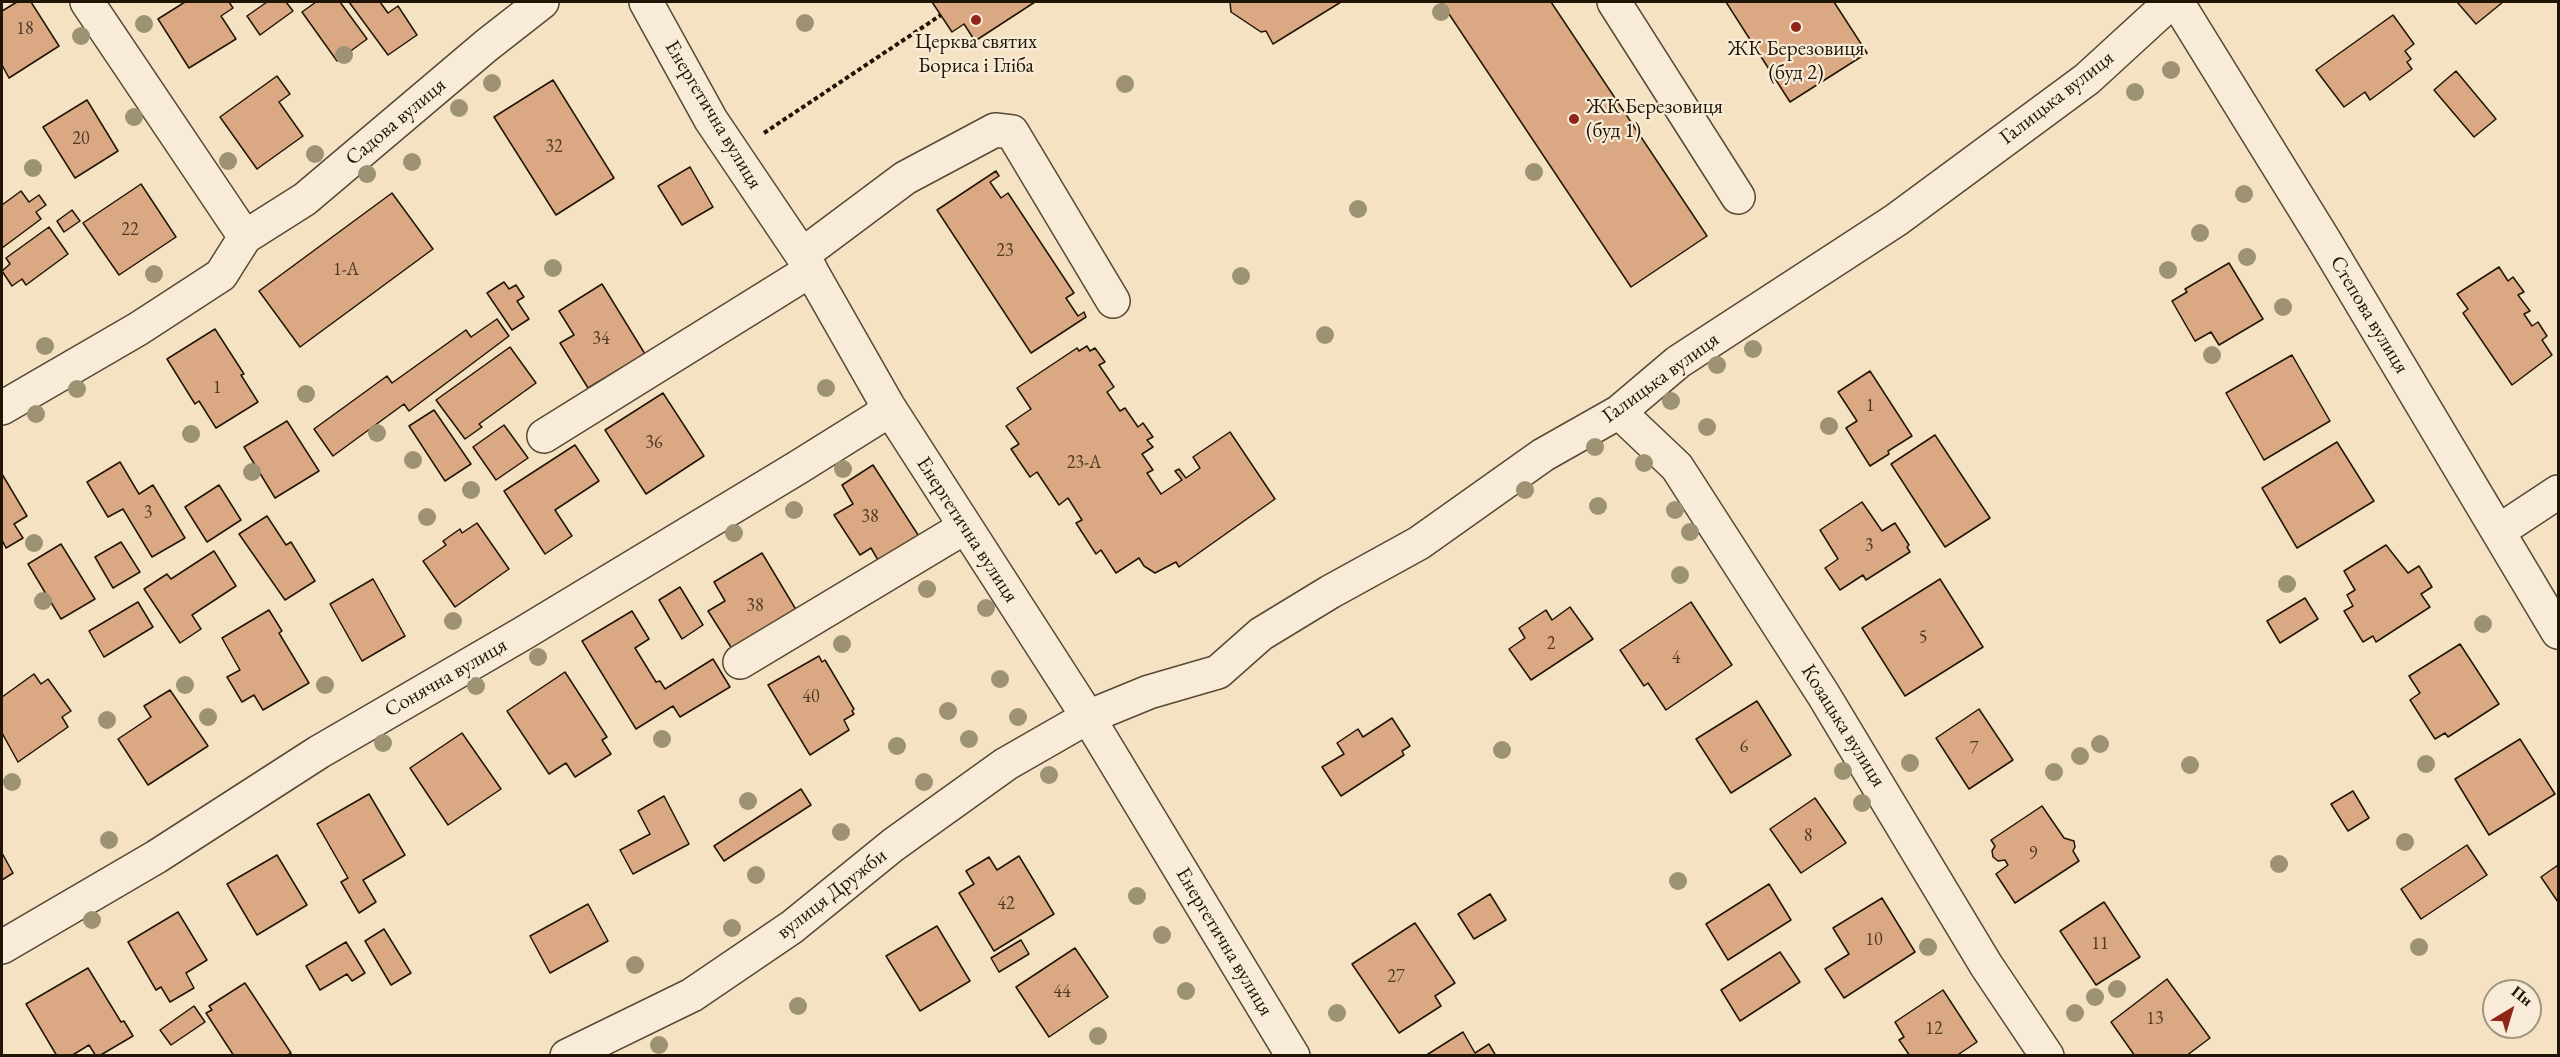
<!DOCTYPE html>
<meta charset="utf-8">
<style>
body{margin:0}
#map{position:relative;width:2560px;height:1057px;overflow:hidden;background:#f4e2c3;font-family:"EB Garamond",serif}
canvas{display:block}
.frame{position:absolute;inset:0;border:3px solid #201404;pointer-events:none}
.north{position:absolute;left:2482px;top:979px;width:60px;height:60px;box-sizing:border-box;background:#f8ecd8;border:2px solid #a29683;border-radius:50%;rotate:38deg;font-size:16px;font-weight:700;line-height:24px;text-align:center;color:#201404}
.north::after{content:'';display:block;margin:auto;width:21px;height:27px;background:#8f2418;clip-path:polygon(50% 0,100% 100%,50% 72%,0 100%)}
</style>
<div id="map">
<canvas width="2560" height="1057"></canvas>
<div class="frame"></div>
<div class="north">Пн</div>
</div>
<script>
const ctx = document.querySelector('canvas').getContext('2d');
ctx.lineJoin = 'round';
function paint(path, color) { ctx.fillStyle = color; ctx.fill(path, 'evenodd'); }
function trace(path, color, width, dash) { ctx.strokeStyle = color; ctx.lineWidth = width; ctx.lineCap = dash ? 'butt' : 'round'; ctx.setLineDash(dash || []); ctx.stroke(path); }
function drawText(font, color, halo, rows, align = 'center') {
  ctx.font = font + ' "EB Garamond",serif'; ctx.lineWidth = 4.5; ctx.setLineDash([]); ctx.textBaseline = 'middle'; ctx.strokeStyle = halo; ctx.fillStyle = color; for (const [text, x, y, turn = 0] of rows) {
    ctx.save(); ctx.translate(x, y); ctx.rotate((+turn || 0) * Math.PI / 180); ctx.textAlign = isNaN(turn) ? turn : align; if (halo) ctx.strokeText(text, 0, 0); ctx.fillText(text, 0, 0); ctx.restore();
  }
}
const building = new Path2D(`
 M17 2H31L59 46 9 78 2 65V11Z
 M185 2H229L233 8 221 16 236 39 189 68 158 19Z
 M267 2H286L293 11 260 35 247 16Z
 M316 2H340L367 39 337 61 302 12Z
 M349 2H380L388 13 398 6 417 35 388 55Z
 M932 2H1035L975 41 964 24 952 32Z
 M1230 2H1341L1273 44 1266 31 1261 32 1231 12Z
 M1441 2H1551L1707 236 1631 287Z
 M1726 2H1834L1867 53 1790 102Z
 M2457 2H2503L2476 24Z
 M2393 15 2414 44 2405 51 2411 59 2407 62 2412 69 2370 100 2365 92 2344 107 2316 70Z
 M2456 71 2496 119 2474 137 2434 90Z
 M277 76 290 94 279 102 303 136 257 169 220 117Z
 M553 80 614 178 556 215 494 117Z
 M87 100 118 151 75 178 43 127Z
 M690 167 713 207 682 225 658 186Z
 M996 171 999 176 990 182 1001 198 1008 193 1074 293 1066 298 1078 316 1084 312 1086 317 1031 353 937 210Z
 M141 184 176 237 119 275 83 223Z
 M21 191 29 202 39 195 46 205 36 212 41 219 2 248V205Z
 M392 193 433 249 300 347 259 291Z
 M72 210 80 221 64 232 57 221Z
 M49 227 68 254 26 285 22 279 12 286 2 271 10 264 6 258Z
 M2229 263 2263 319 2219 345 2211 332 2195 341 2172 301 2187 292 2185 289Z
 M2499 267 2508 281 2513 277 2524 292 2518 295 2530 311 2524 314 2532 326 2538 322 2547 336 2542 340 2552 355 2512 385 2463 313 2468 309 2457 294Z
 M504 282 509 289 516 285 524 297 517 301 529 319 512 330 487 293Z
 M602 284 645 354 588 388 560 343 574 335 559 311Z
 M497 319 509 336 409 411 404 404 333 456 314 429 387 376 392 383 466 330 471 337Z
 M215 329 244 374 241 375 258 402 216 428 199 401 195 404 167 359Z
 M1087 346 1090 351 1095 348 1105 362 1099 365 1114 387 1107 392 1120 411 1125 408 1138 427 1143 423 1153 437 1147 440 1153 447 1142 454 1153 470 1147 473 1161 494 1182 480 1175 471 1179 469 1186 478 1200 468 1193 457 1230 432 1275 499 1179 567 1176 562 1155 573 1144 566 1139 558 1116 573 1101 550 1096 554 1076 523 1082 520 1068 498 1059 505 1037 472 1030 477 1011 449 1019 444 1006 426 1031 409 1017 388 1077 348 1079 351Z
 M510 347 536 383 479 424 482 427 465 439 436 400Z
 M2292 355 2330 421 2264 460 2226 393Z
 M1870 371 1912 436 1888 451 1889 454 1870 466 1846 428 1857 421 1838 392Z
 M663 393 704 456 646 494 605 430Z
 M434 410 471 464 445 481 409 426Z
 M287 421 319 471 275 498 244 447Z
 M504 425 528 458 496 480 473 447Z
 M1935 435 1990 518 1945 547 1891 464Z
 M2337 442 2374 501 2297 548 2262 488Z
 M575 445 599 481 555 510 572 536 545 554 504 491Z
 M120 462 139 494 153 485 185 538 152 557 123 509 108 517 87 482Z
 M873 465 922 541 882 567 871 548 860 555 834 515 853 504 842 485Z
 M2 474 27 516 14 524 23 538 6 548 2 540Z
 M219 485 241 520 207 542 185 507Z
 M1862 502 1882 531 1895 523 1909 545 1907 547 1910 552 1866 580 1863 575 1840 590 1825 568 1838 559 1820 530Z
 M267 516 286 545 291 542 315 581 285 600 239 534Z
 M477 523 509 569 455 607 423 561 446 545 443 541 460 529 462 533Z
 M121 542 140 572 113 588 95 557Z
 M61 544 95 599 61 619 28 564Z
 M2386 545 2408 573 2419 566 2432 587 2421 594 2430 607 2376 642 2373 636 2363 642 2344 611 2353 606 2347 595 2355 590 2344 571Z
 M214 551 236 586 192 615 201 629 180 643 144 589 167 574 171 579Z
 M762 553 798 613 734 652 708 611 725 601 714 582Z
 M373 579 405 636 362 661 330 604Z
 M1940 579 1983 647 1905 696 1862 628Z
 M680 587 703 625 682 639 659 600Z
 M2305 598 2318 619 2280 643 2267 621Z
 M138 602 153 627 104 657 89 631Z
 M1691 602 1732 665 1666 710 1648 683 1644 686 1620 650Z
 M1570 607 1593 639 1531 680 1509 649 1525 638 1519 628 1546 610 1552 620Z
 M269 610 282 631 279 633 309 683 263 710 254 695 242 702 227 677 240 670 222 638Z
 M632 611 649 639 635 648 656 682 660 681 665 689 713 659 730 687 680 717 673 706 636 729 582 641Z
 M2460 644 2499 704 2448 737 2445 733 2435 739 2410 700 2420 693 2409 676Z
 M819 656 822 662 825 660 854 709 852 711 854 714 844 720 849 730 810 755 768 685Z
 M565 672 607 737 602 740 611 754 575 777 566 763 549 774 507 711Z
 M34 674 41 684 48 679 71 711 62 717 68 727 18 762 2 733V697Z
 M170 690 208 746 148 785 118 739 151 717 144 706Z
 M1757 701 1791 755 1731 793 1696 739Z
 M1979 709 2013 760 1969 789 1936 738Z
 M1392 718 1410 746 1402 751 1404 755 1341 796 1322 767 1344 754 1337 743 1358 729 1363 737Z
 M462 733 501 789 448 825 410 768Z
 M2520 739 2555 794 2489 835 2455 779Z
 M801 789 811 805 724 861 714 846Z
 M2353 791 2369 818 2348 831 2331 804Z
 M369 794 405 855 363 880 376 902 359 913 341 882 348 878 317 824Z
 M664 796 689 844 633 874 620 850 650 834 638 811Z
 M1815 798 1846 843 1801 873 1770 829Z
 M2042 806 2064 838 2074 841 2075 847 2073 851 2079 861 2015 903 1996 874 2008 865 2005 860 1998 861 1993 857 1992 851 1995 846 1991 840Z
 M2467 845 2487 875 2421 919 2401 889Z
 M2 853 13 873 2 880Z
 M277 855 307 905 257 935 227 884Z
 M1019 856 1054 914 994 951 959 893 974 884 966 871 989 857 997 870Z
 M2558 865V902L2541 877Z
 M1769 884 1791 920 1728 960 1706 924Z
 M1490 894 1506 920 1474 939 1458 914Z
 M1882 898 1915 952 1844 998 1825 969 1849 954 1833 928Z
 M2104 902 2140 957 2096 985 2060 931Z
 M588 904 608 941 550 973 530 936Z
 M178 912 207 960 186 973 194 988 170 1002 161 987 156 990 128 942Z
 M1415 923 1455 983 1435 996 1441 1006 1399 1033 1352 964Z
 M937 926 970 981 920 1011 886 956Z
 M384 929 411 973 391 985 365 941Z
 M1021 940 1029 954 999 972 991 958Z
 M346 942 365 973 352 981 347 974 320 990 306 966Z
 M1075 948 1108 997 1049 1037 1016 987Z
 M1780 952 1800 982 1740 1021 1721 990Z
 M88 968 121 1022 124 1021 133 1036 99 1056H96L89 1045 71 1056H57L26 1004Z
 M2167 979 2210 1038 2186 1056H2135L2111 1022Z
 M245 983 291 1053 286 1056H234L206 1013 212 1010 209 1006Z
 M1943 990 1977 1042 1956 1056H1910L1899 1040 1904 1037 1895 1022Z
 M194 1006 205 1022 171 1045 160 1030Z
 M1463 1032 1475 1053 1489 1044 1496 1056H1425Z`);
paint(building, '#daa983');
trace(building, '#201404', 1.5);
const minor = new Path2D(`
 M87 2 245 237
 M646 2 711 120 802 255 888 406 1088 717 1293 1056
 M1614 2 1738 197
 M2177 2 2324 240 2558 632
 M802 255 905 178 995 130 1012 132 1113 301
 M2 408 138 329 221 275 245 237 305 199 487 45 542 2
 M1619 412 1677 467 1823 694 1986 965 2047 1056
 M544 436 811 270
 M2499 531 2558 492
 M740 662 965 527
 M2 947 156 857 319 752 522 634 797 468 877 418 888 406
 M567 1056 692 995 792 927 893 845 1006 764 1088 717 1149 692 1218 672 1261 634 1330 592 1419 543 1543 455 1619 412 1678 362 1896 220 2087 79 2171 2`);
trace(minor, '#554834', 36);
trace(new Path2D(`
 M764 133 941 15`), '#201404', 4, [4.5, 3]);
trace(minor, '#f8ecd8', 33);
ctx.fillStyle = '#9e9275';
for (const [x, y] of [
 [1441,12],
 [805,23],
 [144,24],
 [81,36],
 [344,55],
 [2171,70],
 [492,83],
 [1125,84],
 [2135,92],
 [459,108],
 [134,117],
 [315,154],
 [228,161],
 [412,162],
 [33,168],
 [1534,172],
 [367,174],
 [2244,194],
 [1358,209],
 [2200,233],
 [2247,257],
 [553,268],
 [2168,270],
 [154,274],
 [1241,276],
 [2283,307],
 [1325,335],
 [45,346],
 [1753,349],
 [2212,355],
 [1717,365],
 [826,388],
 [77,389],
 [306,394],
 [1671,401],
 [36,414],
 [1829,426],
 [1707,427],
 [377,433],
 [191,434],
 [1595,447],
 [413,460],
 [1644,463],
 [843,469],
 [252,472],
 [471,490],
 [1525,490],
 [1598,506],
 [794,510],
 [1675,510],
 [427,517],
 [1690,532],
 [734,533],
 [34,543],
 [1680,575],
 [2287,584],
 [927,589],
 [43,601],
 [986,608],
 [453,621],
 [2483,624],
 [842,644],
 [538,657],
 [1000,679],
 [185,685],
 [325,685],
 [476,686],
 [948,711],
 [208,717],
 [1018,717],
 [107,720],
 [662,739],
 [969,739],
 [383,743],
 [2100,744],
 [897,746],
 [1502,750],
 [2080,756],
 [1910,763],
 [2426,764],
 [2190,765],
 [1843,771],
 [2054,772],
 [1049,775],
 [12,782],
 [924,782],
 [748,801],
 [1862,803],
 [841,832],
 [109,840],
 [2405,842],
 [2279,864],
 [756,875],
 [1678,881],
 [1137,896],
 [92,920],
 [732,928],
 [1162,935],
 [1928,947],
 [2419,947],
 [635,965],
 [2117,989],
 [1186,991],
 [2095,997],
 [798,1006],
 [1337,1013],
 [2075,1013],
 [1098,1036],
 [659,1045]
]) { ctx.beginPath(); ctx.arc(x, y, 9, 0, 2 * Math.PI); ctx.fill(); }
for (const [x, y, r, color] of [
 [976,20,6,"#8f2418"],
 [1796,27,6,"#8f2418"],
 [1574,119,6,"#8f2418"]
]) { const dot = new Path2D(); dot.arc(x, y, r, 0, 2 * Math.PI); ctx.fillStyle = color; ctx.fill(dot); trace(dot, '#f8ecd8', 2); }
drawText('18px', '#4e3924', null, [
 ["18",25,29],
 ["20",81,139],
 ["32",554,147],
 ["22",130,230],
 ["23",1005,251],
 ["1-А",346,270],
 ["34",601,339],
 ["1",217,388],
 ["1",1870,406],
 ["36",654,443],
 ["23-А",1084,463],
 ["3",148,513],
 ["38",870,517],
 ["3",1869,546],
 ["38",755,606],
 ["5",1923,638],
 ["2",1551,644],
 ["4",1676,658],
 ["40",811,697],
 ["6",1744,747],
 ["7",1974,749],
 ["8",1808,836],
 ["9",2033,854],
 ["42",1006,904],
 ["10",1874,940],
 ["11",2100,944],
 ["27",1396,977],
 ["44",1062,992],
 ["13",2155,1019],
 ["12",1934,1029]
]);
drawText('21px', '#201404', '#f8ecd8', [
 ["Церква святих",976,42],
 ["Бориса і Гліба",976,66],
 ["ЖК Березовиця",1796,49],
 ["(буд 2)",1796,73],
 ["ЖК Березовиця",1586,107,"left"],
 ["(буд 1)",1586,131,"left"]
]);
drawText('21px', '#201404', '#f8ecd8', [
 ["Галицька вулиця",2057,98,-38],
 ["Енергетична вулиця",713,115,59],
 ["Садова вулиця",396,122,-40],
 ["Степова вулиця",2369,315,59],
 ["Галицька вулиця",1661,378,-36],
 ["Енергетична вулиця",967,530,57],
 ["Сонячна вулиця",446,678,-30],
 ["Козацька вулиця",1843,726,58],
 ["вулиця Дружби",832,894,-38],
 ["Енергетична вулиця",1224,942,59]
]);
</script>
